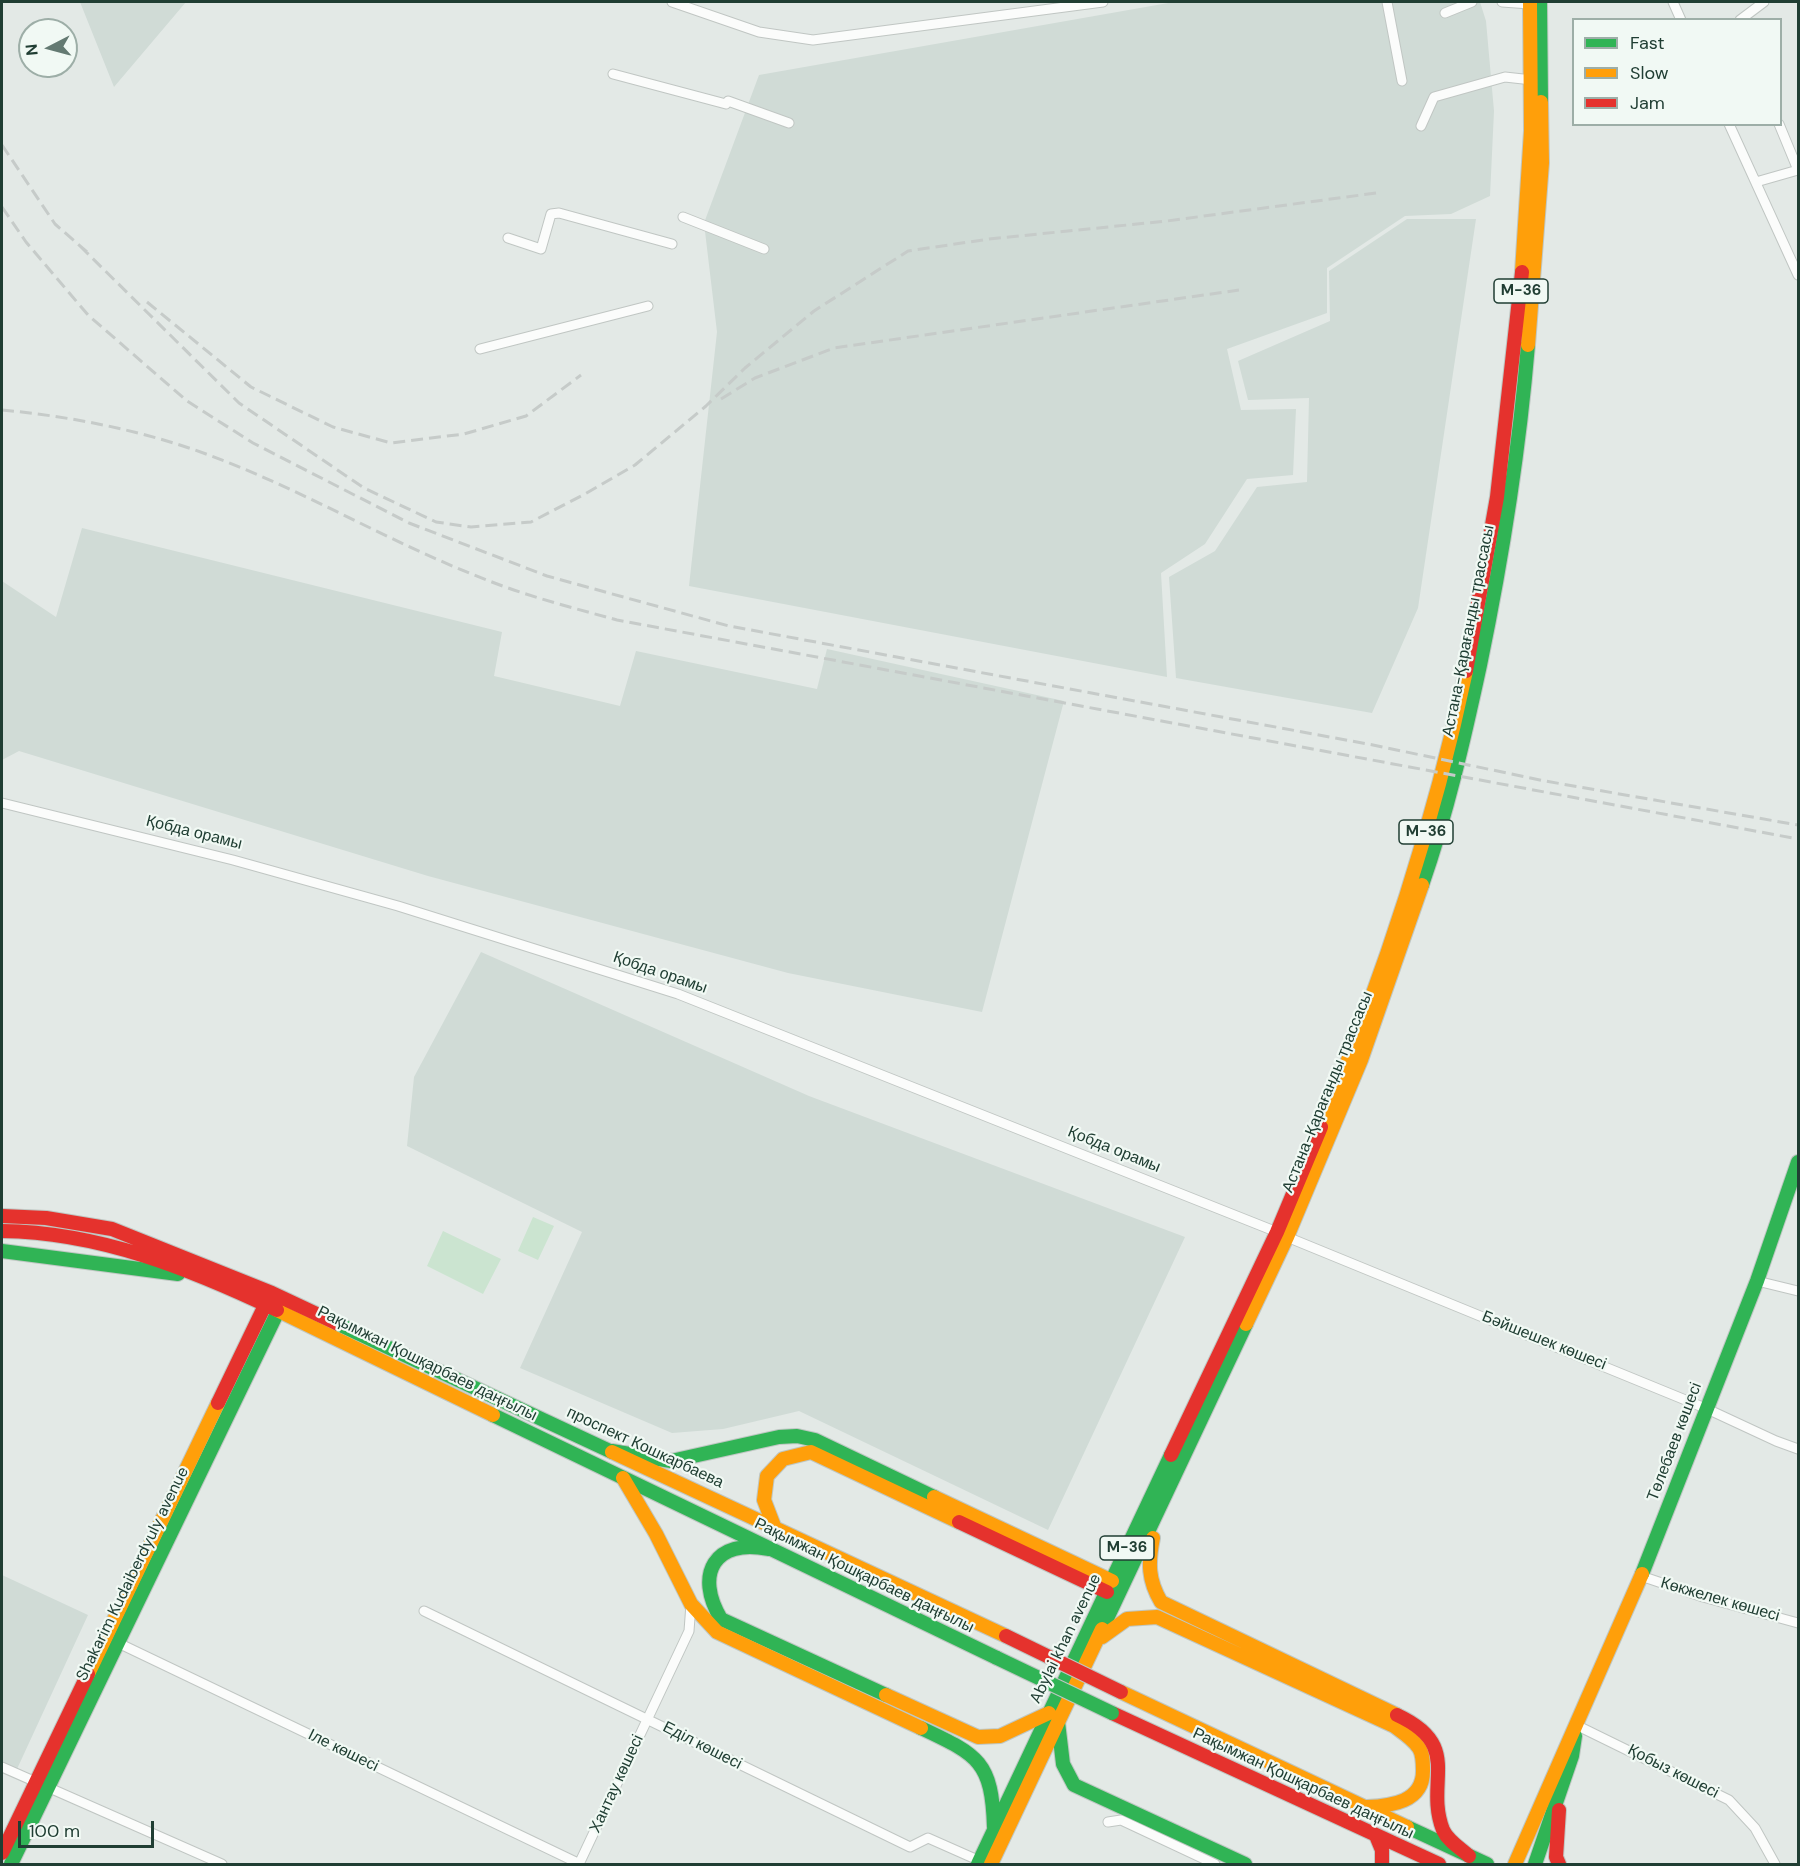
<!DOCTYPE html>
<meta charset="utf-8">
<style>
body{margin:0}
#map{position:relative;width:1800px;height:1866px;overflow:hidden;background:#e3e9e6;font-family:"DM Sans",sans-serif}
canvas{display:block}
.frame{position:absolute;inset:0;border:3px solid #203e33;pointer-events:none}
.legend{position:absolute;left:1572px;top:18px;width:210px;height:108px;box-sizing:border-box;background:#f1f9f4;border:2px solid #9daea7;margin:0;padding:8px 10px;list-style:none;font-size:18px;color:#203e33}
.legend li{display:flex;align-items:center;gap:12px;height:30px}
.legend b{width:30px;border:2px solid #9daea7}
.north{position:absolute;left:18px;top:18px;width:60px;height:60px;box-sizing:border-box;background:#f1f9f4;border:2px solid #9daea7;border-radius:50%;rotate:264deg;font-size:16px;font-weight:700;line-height:24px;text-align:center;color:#203e33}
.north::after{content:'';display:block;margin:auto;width:21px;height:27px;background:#647a72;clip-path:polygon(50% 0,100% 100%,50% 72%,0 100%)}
.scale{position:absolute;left:18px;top:1821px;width:136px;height:27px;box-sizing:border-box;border:3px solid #203e33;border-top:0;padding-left:8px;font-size:18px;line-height:21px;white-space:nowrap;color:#203e33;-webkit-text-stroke:4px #f1f9f4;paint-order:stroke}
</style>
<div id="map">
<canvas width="1800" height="1866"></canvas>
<div class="frame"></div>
<ul class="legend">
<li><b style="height:8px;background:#30b455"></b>Fast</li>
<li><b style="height:8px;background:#ff9f0a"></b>Slow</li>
<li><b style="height:8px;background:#e5322d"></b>Jam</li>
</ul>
<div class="north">N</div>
<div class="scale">100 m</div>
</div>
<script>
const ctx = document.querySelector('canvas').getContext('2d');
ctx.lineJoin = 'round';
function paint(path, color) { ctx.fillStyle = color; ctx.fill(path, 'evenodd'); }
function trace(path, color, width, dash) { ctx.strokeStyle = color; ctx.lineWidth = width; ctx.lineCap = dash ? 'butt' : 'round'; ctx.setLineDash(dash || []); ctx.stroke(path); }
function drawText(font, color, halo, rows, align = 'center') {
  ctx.font = font + ' "DM Sans",sans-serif'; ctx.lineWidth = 4.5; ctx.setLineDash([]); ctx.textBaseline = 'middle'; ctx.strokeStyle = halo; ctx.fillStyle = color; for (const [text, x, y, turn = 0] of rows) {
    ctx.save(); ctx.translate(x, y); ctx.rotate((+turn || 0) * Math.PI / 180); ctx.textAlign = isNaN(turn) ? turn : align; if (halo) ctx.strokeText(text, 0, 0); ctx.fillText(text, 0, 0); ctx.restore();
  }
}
paint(new Path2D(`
 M80 2H186L114 87Z
 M1174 2H1480L1486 21 1494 111 1490 196 1451 214 1405 216 1327 268V313L1227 349 1241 410 1296 409 1293 475 1247 479 1205 544 1161 573 1167 677 689 586 717 332 704 223 759 75Z
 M1407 219H1476L1418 608 1372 713 1176 678 1169 577 1215 551 1257 487 1307 482 1309 398 1248 400 1238 361 1330 321 1329 271Z
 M82 528 502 632 494 676 620 706 636 651 817 689 827 649 1064 701 982 1012 788 973 428 876 19 751 2 760V581L56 617Z
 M481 952 809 1096 1185 1237 1048 1530 799 1411 723 1429 672 1433 520 1368 582 1232 407 1146 414 1077Z
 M2 1575 88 1615 17 1769 2 1762Z`), '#d0dbd6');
paint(new Path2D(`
 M533 1217 554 1226 538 1260 518 1251Z
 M443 1231 501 1259 483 1294 427 1266Z`), '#cbe4d0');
const street = new Path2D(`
 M672 2 759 32 813 40 1103 2
 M1387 2 1402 81
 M1502 2 1530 4
 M1673 2 1681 20
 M1445 13 1472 2
 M1740 20 1764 2
 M613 74 726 104
 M728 101 789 123
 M1729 124 1798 275
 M1779 124 1798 170
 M1421 126 1434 97 1505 77 1532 80
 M1756 182 1798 170
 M683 217 764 249
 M508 238 541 249 551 214 559 213 672 244
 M480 349 648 306
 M2 803 233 860 398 906 678 994 1277 1232
 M1287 1237 1705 1408 1776 1441 1798 1449
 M1757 1281 1798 1291
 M1641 1576 1703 1597 1798 1623
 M424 1611 910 1847 928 1838 980 1861
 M114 1641 580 1864
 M1578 1726 1729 1800 1755 1828 1775 1864
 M2 1767 222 1864
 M1108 1822 1121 1820 1215 1864
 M579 1864 689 1631 691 1604`);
const fast = new Path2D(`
 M1540 2 1541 102
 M1422 885C1447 813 1464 739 1480 665 1502 559 1519 453 1528 345
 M2 1251 178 1274
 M338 1324 612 1452
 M493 1415 997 1658
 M612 1451 671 1461 779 1437 797 1436 815 1440 934 1497
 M768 1549C715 1538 694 1574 721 1619L886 1695
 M1642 1574 1757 1281 1798 1162
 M1102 1629 1246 1324
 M1058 1722 1063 1764 1074 1785 1245 1864
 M921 1728C978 1755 992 1761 994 1827
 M1407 1827 1487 1864
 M11 1864 282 1303
 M978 1864 1171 1455
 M1535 1864 1572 1756 1575 1736`);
const slow = new Path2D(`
 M1522 272 1531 131 1530 2
 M1528 345 1542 163 1541 102
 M1321 1127C1383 979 1433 827 1466 671
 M277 1310 493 1415
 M1246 1324 1287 1237 1361 1060 1422 885
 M612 1452 1006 1636
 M623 1478 656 1534 691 1604 717 1632 921 1728
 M934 1497 1112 1581
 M774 1526 764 1500 767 1476 783 1459 811 1452 959 1522
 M1153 1538C1148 1563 1148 1580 1161 1602L1397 1715
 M1102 1637 1127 1619 1157 1617 1394 1726C1402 1732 1413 1739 1419 1748 1423 1754 1423 1763 1423 1771 1423 1802 1391 1806 1367 1807
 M88 1674 218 1403
 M1121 1692 1407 1827
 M886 1695 978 1737 1000 1736 1049 1713
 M991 1864 1102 1629
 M1515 1864 1642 1574`);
const jam = new Path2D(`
 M1466 671 1497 497 1522 272
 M2 1216 46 1218 112 1229 272 1293 338 1324
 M2 1231C99 1232 191 1269 277 1310
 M218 1403 269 1297
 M1171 1455 1277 1232 1321 1127
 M959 1522 1107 1592
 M1112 1713 1439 1864
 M1397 1715C1464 1746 1424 1781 1443 1830 1448 1841 1460 1848 1469 1856
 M1559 1810 1556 1857 1559 1864
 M1377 1838 1382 1850V1864
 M2 1853 88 1674`);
trace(street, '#c0c6c3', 11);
trace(fast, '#bfc7c3', 16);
trace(slow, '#bfc7c3', 16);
trace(jam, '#bfc7c3', 16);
trace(street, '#fbfcfb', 9);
trace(fast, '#30b455', 14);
trace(slow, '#ff9f0a', 14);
trace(jam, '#e5322d', 14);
trace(new Path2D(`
 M2 145 55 224 87 252
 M2 207 26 242 88 315 187 401 253 443 409 523 547 576 729 626 1373 745 1545 781 1798 825
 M80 246 239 403 364 488 436 522 471 527 531 522 585 494 635 465 706 406 745 368 814 311 908 251 989 239 1167 221 1376 193
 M147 302 251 387 333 427 391 443 464 434 526 416 581 375
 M721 399 755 378 834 348 1239 290
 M2 410C66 416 130 428 192 449 294 484 387 542 487 580 529 597 574 608 617 620L1798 839`), '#c6cbc9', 3, [12, 6]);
const fastBridge = new Path2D(`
 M997 1658 1112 1713`);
const jamBridge = new Path2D(`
 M1006 1636 1121 1692`);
trace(fastBridge, '#bfc7c3', 16, []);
trace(jamBridge, '#bfc7c3', 16, []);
trace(fastBridge, '#30b455', 14);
trace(jamBridge, '#e5322d', 14);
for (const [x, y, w] of [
 [1521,291,54],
 [1426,832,54],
 [1127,1548,54]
]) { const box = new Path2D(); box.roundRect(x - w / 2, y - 12, w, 24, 4.5); ctx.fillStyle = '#f1f9f4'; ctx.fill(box); trace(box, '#203e33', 1.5); }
drawText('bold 15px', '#203e33', null, [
 ["M-36",1521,291],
 ["M-36",1426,832],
 ["M-36",1127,1548]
]);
drawText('16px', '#203e33', '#f1f9f4', [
 ["Астана-Қарағанды трассасы",1469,631,-79],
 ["Қобда орамы",194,833,14],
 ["Қобда орамы",660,973,19],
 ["Астана-Қарағанды трассасы",1328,1092,-68],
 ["Қобда орамы",1114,1150,22],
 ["Бәйшешек көшесі",1544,1341,22],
 ["Рақымжан Қошқарбаев даңғылы",427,1364,26],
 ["Төлебаев көшесі",1675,1442,-69],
 ["проспект Кошкарбаева",645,1448,25],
 ["Shakarim Kudaiberdyuly avenue",133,1574,-64],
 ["Рақымжан Қошқарбаев даңғылы",864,1576,26],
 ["Көкжелек көшесі",1720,1600,16],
 ["Abylai khan avenue",1066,1639,-64],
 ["Еділ көшесі",702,1746,27],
 ["Іле көшесі",343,1751,26],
 ["Қобыз көшесі",1673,1772,27],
 ["Хантау көшесі",617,1784,-65],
 ["Рақымжан Қошқарбаев даңғылы",1303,1784,25]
]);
</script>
